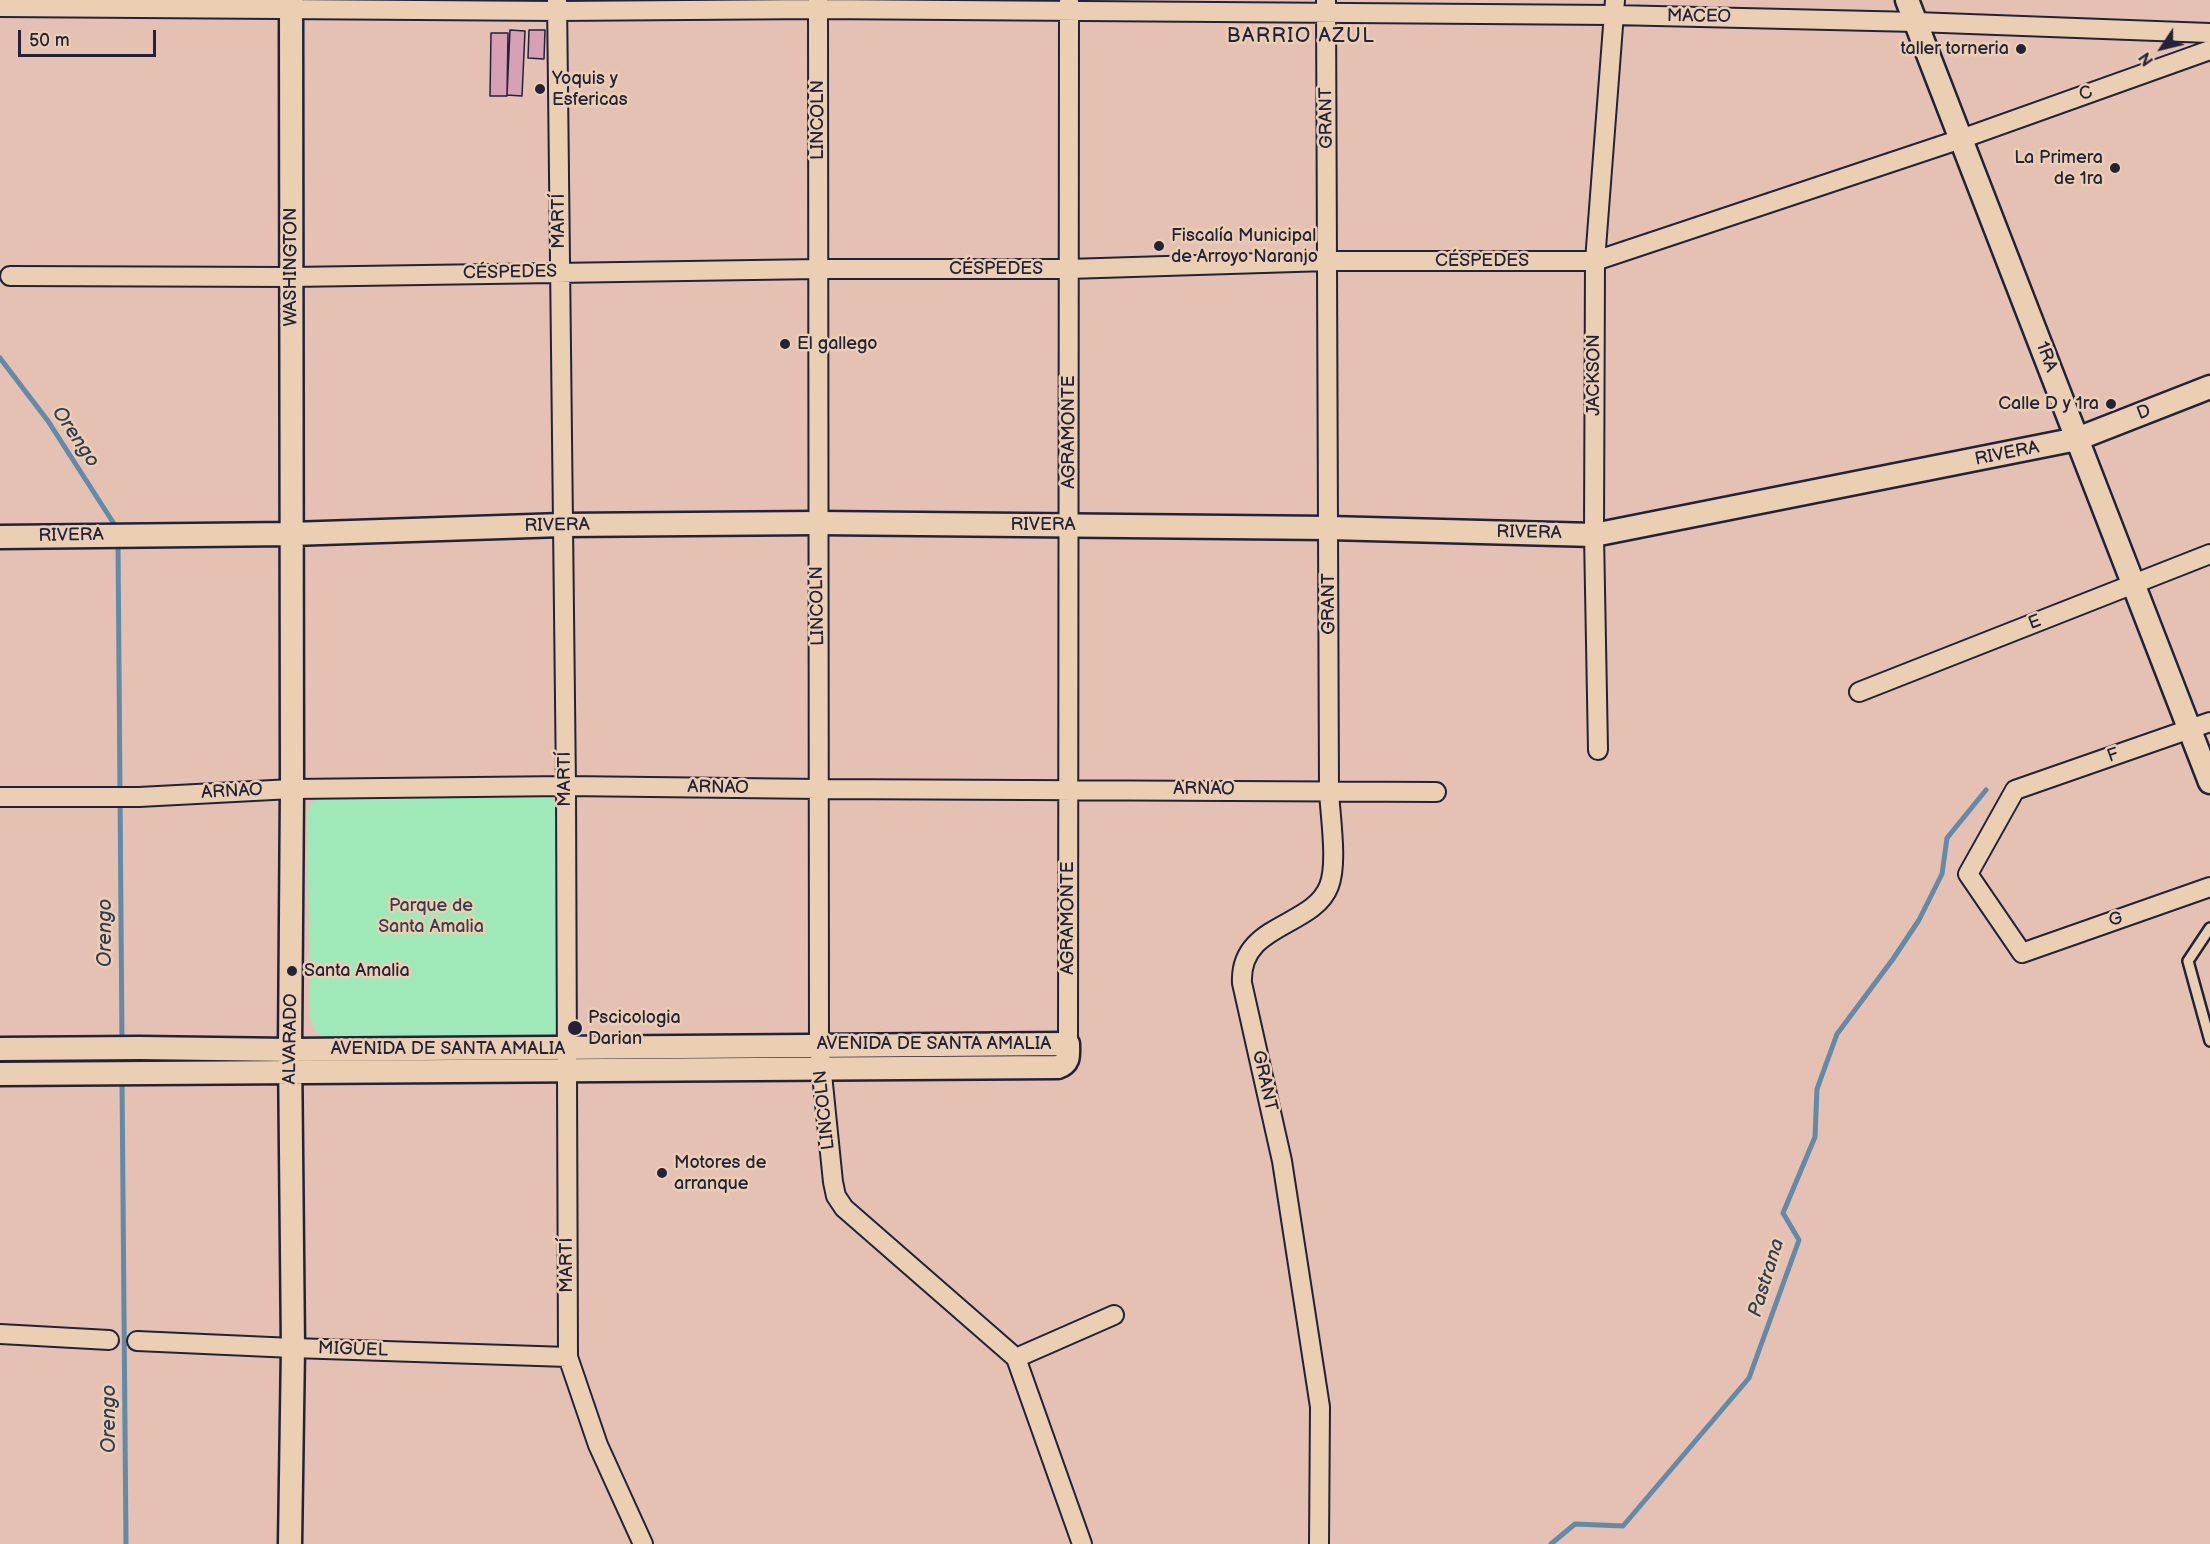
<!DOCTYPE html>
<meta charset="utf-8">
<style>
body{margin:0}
#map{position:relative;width:2210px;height:1544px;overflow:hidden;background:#e5c1b3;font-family:"Balsamiq Sans",sans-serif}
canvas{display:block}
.north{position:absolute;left:2132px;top:18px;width:60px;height:60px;-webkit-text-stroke:4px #ebcfb2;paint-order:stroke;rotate:235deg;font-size:16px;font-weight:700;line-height:24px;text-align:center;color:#22223b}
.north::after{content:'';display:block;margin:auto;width:21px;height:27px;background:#22223b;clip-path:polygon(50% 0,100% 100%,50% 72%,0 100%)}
.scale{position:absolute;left:18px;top:30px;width:138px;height:27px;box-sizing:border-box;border:3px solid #22223b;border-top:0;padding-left:8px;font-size:18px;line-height:21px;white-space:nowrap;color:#22223b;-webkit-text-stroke:4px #ebcfb2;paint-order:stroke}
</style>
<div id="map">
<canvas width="2210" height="1544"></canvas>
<div class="north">N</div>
<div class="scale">50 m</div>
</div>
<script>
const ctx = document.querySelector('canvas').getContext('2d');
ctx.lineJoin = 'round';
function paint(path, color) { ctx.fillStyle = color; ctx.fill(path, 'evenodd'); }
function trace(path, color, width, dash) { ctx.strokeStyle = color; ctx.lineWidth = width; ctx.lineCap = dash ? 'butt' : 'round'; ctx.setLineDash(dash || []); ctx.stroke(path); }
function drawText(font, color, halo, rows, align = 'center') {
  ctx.font = font + ' "Balsamiq Sans",sans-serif'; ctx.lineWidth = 5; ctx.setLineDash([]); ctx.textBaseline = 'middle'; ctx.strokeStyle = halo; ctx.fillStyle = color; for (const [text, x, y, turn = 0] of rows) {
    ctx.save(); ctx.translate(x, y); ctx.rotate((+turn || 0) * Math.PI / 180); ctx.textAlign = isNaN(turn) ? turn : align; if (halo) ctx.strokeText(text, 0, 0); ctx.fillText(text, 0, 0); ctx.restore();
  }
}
paint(new Path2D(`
 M539 791 551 795 560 813 562 1021 554 1034 544 1038 329 1040 315 1031 310 1016 307 814 311 803 323 796Z`), '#9fe8b8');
trace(new Path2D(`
 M0 358 48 421 118 530
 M118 542 122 1042
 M122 1079 126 1544
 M1551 1544 1575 1524 1623 1526 1749 1378 1799 1240 1783 1213 1815 1137 1817 1089 1837 1034 1893 959 1919 920 1942 874 1947 838 1986 790`), '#638aa7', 5);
const building = new Path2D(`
 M510 30 525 31 522 96 507 95Z
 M529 30H545L544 59 528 58Z
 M491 33H508L507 96H490Z`);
paint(building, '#d7a0b4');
trace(building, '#22223b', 1.5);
const service = new Path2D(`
 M2210 928 2188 961 2210 1041`);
const minor = new Path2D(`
 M557 0 566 786 568 1357 598 1445 643 1544
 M818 0 819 1045 833 1182 836 1196 844 1208 1016 1358 1082 1544
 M0 7 557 11 818 9 1613 15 1916 22 2210 33
 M10 276 291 277 819 269H1068L1328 261H1595L1961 139 2210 50
 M1859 692 2210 554
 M2210 722 2015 790 1968 874 2022 953 2210 887
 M1598 750 1594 535 1595 261 1615 0
 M0 797H139L292 789 566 786 820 789 1436 792
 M1068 1044 1069 2
 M0 1334 109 1340
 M137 1341 293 1348 568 1357
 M1016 1358 1114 1315
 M1319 1544 1320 1407 1282 1161 1242 983C1239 923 1313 928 1329 886 1338 863 1330 816 1329 790L1326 0`);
const tertiary = new Path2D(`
 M1907 0 2210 782
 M0 537 291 534 562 525 818 523 1329 528 1594 535 2077 439 2210 387
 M0 1049 140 1048 290 1050 1068 1044C1068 1055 1070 1063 1058 1067L0 1074
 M290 1544 293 1348 290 1050 292 789 291 0`);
trace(service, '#22223b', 14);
trace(minor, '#22223b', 22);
trace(tertiary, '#22223b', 27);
trace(service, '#ebcfb2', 9);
trace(minor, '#ebcfb2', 18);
trace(tertiary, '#ebcfb2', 22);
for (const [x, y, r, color] of [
 [2021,49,6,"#22223b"],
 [540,89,6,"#22223b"],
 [2115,168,6,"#22223b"],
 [1159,246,6,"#22223b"],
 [785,344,6,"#22223b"],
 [2111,404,6,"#22223b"],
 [292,971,6,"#22223b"],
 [575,1028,8,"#22223b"],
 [662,1173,6,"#22223b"]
]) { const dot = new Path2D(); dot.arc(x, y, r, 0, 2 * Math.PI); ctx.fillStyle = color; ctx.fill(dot); trace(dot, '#ebcfb2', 2); }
drawText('18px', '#22223b', '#ebcfb2', [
 ["MACEO",1699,17,1],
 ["C",2086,94,-20],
 ["GRANT",1327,118,-91],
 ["LINCOLN",818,120,-90],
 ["MARTÍ",559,221,-90],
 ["CÉSPEDES",1482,261],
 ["WASHINGTON",291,267,-90],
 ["CÉSPEDES",996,269],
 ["CÉSPEDES",510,273,-1],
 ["1RA",2046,357,69],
 ["JACKSON",1594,375,-90],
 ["D",2144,413,-21],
 ["AGRAMONTE",1069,432,-90],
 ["RIVERA",2007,454,-11],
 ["RIVERA",1043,525],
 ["RIVERA",557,526,-1],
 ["RIVERA",1529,533,1],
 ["RIVERA",71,536,-1],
 ["GRANT",1329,604,-90],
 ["LINCOLN",818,606,-91],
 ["E",2035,623,-21],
 ["F",2113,756,-19],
 ["MARTÍ",565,779,-90],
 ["ARNAO",718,788,1],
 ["ARNAO",1204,789],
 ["ARNAO",232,792,-3],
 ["AGRAMONTE",1068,918,-90],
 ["G",2116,920,-19],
 ["ALVARADO",291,1039,-89],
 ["AVENIDA DE SANTA AMALIA",934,1044],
 ["AVENIDA DE SANTA AMALIA",448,1049],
 ["GRANT",1264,1081,77],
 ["LINCOLN",825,1110,-96],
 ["MARTÍ",567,1265,-90],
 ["MIGUEL",353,1350,2]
]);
drawText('18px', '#22223b', '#ebcfb2', [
 ["taller torneria",2009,49,"right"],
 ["Yoquis y",552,79],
 ["Esfericas",552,100],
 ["La Primera",2103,158,"right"],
 ["de 1ra",2103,179,"right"],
 ["Fiscalía Municipal",1171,236],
 ["de Arroyo Naranjo",1171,257],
 ["El gallego",797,344],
 ["Calle D y 1ra",2099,404,"right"],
 ["Santa Amalia",304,971],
 ["Pscicologia",588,1018],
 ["Darian",588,1039],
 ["Motores de",674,1163],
 ["arranque",674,1184]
], 'left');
drawText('18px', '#35404e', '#ebcfb2', [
 ["Parque de",431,906],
 ["Santa Amalia",431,927]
]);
ctx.letterSpacing = '1.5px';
drawText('20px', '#22223b', '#ebcfb2', [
 ["BARRIO AZUL",1301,37]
]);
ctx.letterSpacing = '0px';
drawText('italic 20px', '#323c56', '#ebcfb2', [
 ["Orengo",75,437,56],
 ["Orengo",106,933,-90],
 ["Pastrana",1767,1278,-73],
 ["Orengo",110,1419,-90]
]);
</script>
